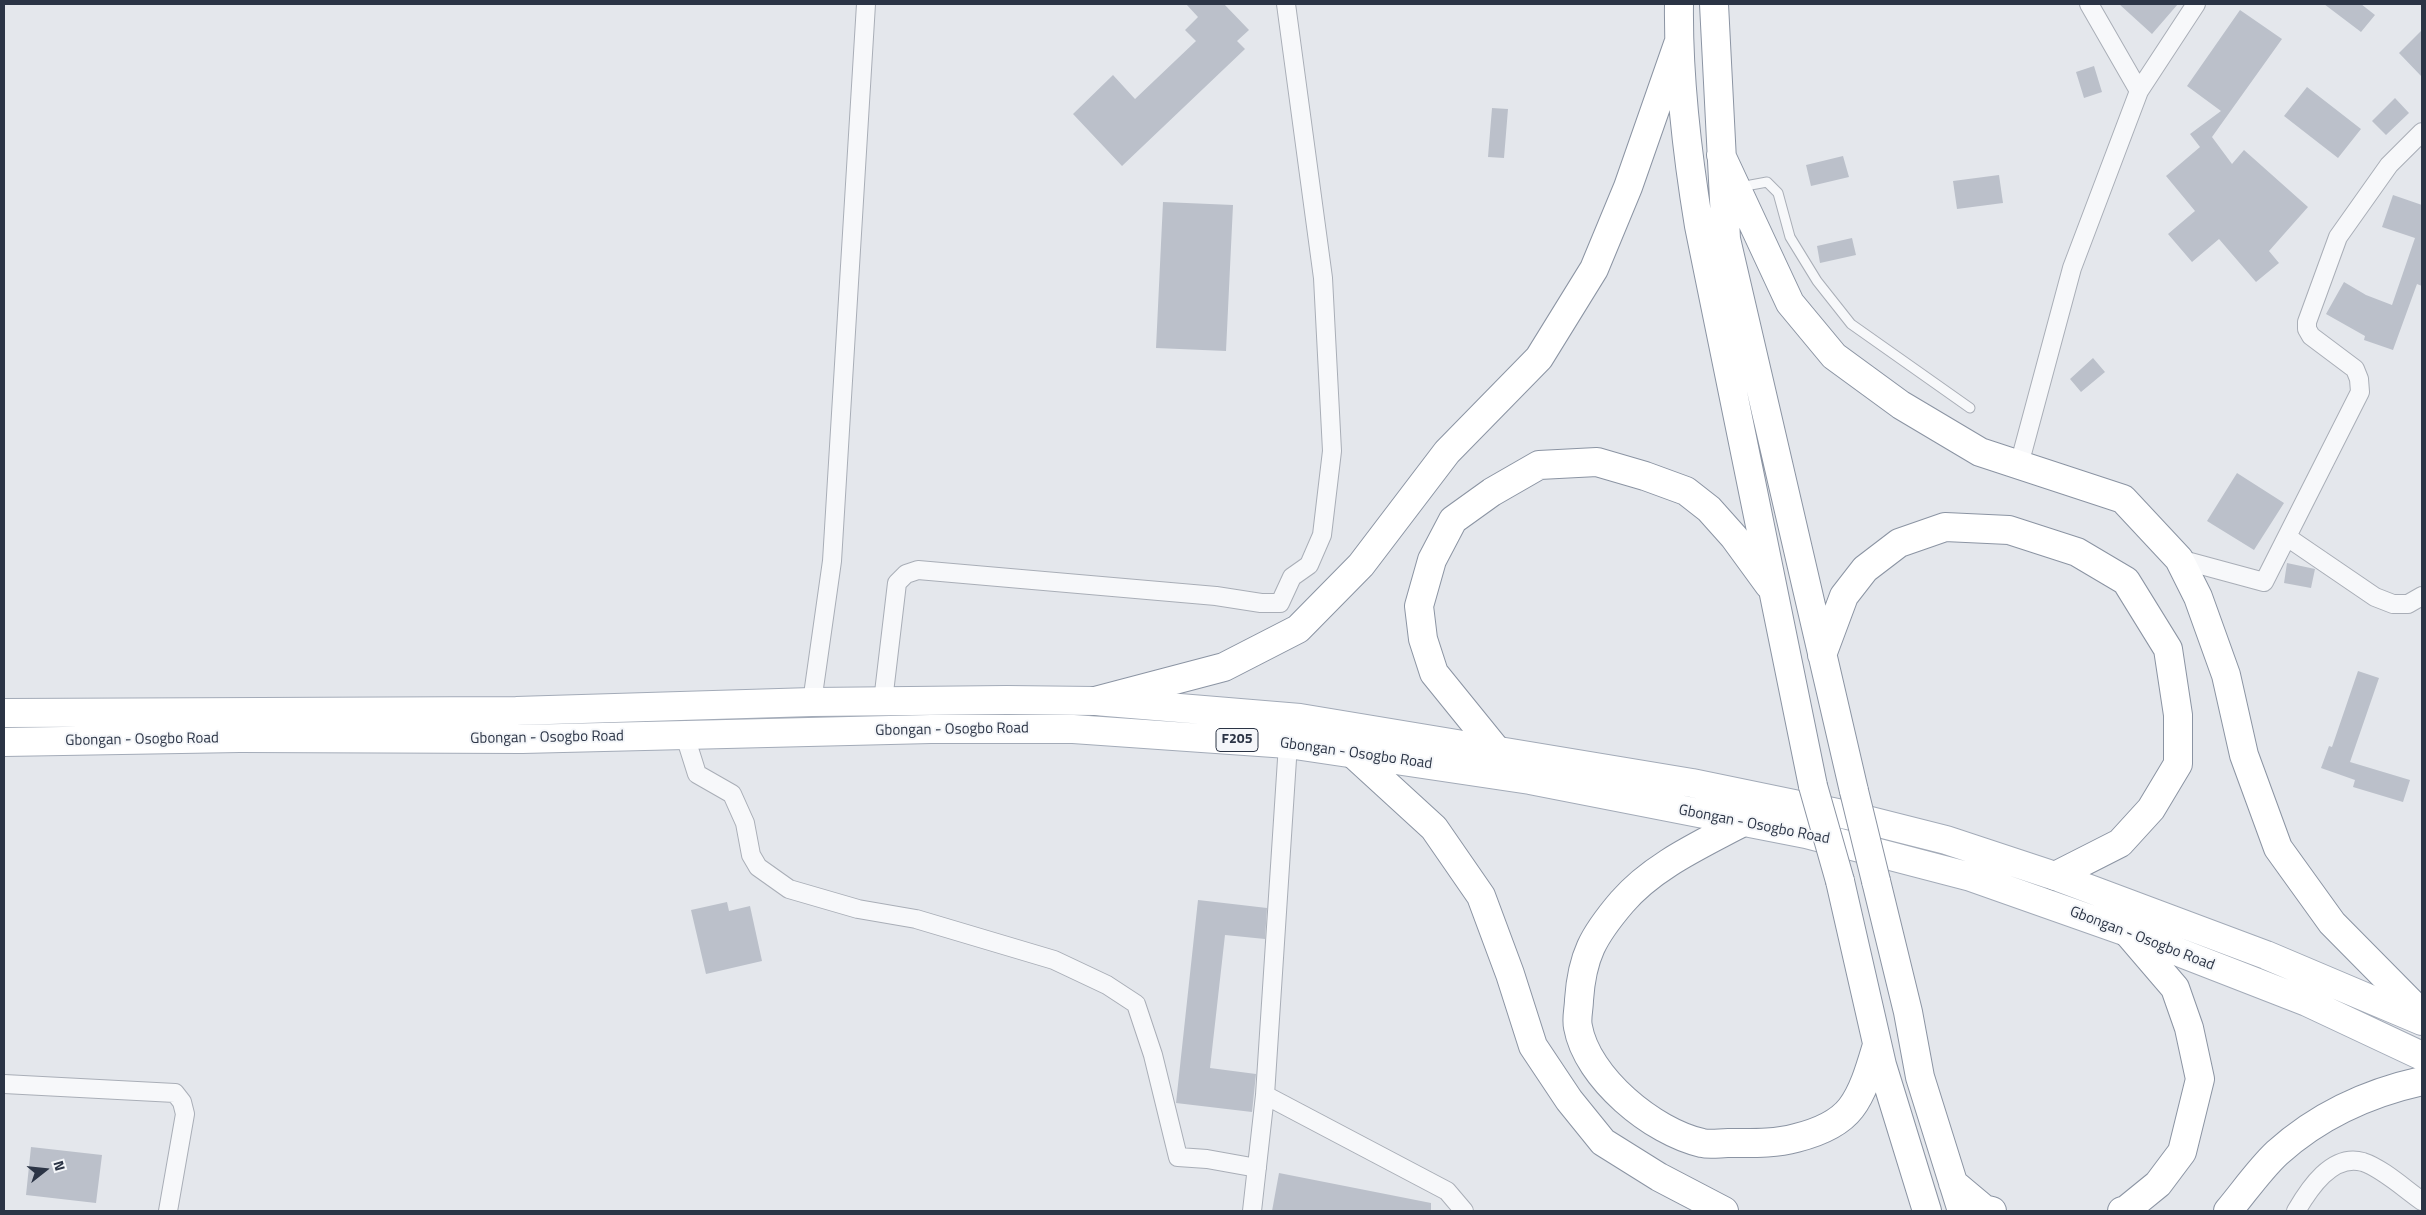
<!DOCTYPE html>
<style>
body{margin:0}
#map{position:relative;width:2426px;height:1215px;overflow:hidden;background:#e4e7ec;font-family:"Titillium Web",sans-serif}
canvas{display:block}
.frame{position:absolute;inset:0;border:5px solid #2b3445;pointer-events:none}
.north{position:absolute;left:20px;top:1145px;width:50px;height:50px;-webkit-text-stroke:4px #f4f6f9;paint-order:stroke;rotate:74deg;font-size:14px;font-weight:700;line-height:20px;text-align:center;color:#2b3445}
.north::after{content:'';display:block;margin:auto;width:18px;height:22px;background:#2b3445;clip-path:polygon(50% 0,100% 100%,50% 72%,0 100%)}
</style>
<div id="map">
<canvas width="2426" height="1215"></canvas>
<div class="frame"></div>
<div class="north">N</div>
</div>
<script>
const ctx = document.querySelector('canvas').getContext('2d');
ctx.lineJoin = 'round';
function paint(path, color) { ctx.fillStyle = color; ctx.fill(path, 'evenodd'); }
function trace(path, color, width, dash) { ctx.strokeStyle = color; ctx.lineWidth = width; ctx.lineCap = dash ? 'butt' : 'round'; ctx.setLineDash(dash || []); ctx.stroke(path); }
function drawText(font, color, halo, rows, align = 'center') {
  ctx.font = font + ' "Titillium Web",sans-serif'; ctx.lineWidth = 4; ctx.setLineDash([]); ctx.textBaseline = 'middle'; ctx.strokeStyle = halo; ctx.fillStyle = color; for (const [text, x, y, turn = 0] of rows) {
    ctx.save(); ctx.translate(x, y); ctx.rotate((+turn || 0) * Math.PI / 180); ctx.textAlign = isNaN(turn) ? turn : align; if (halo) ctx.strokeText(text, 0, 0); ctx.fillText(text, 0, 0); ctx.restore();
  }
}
paint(new Path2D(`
 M1186 4H1224L1249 30 1237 41 1245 49 1122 166 1073 114 1113 75 1135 99 1196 41 1185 30 1198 17Z
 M2119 4H2178L2152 34Z
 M2324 4H2361L2375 15 2361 32Z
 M2240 10 2282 39 2212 137 2232 164 2244 150 2308 207 2269 251 2279 263 2256 282 2219 239 2192 262 2168 234 2195 211 2166 176 2200 147 2190 134 2221 111 2187 86Z
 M2422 30V77L2399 53Z
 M2094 66 2102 92 2084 98 2076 72Z
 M2307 87 2361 129 2338 158 2284 116Z
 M2395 98 2409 113 2386 135 2372 121Z
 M1492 108 1508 109 1504 158 1488 157Z
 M1843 156 1849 177 1811 186 1806 165Z
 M1999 175 2003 203 1957 209 1953 181Z
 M2393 195 2422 205V286L2417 284 2393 350 2364 340 2365 336 2326 314 2344 282 2366 295 2392 305 2415 238 2382 227Z
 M1163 202 1233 205 1226 351 1156 348Z
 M1852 238 1856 255 1820 263 1817 246Z
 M2093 358 2105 372 2081 392 2070 379Z
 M2237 473 2284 503 2254 550 2207 521Z
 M2287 563 2315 569 2311 588 2284 583Z
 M2358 671 2379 678 2350 762 2410 780 2403 802 2353 787 2355 780 2321 768 2329 746 2332 747Z
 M1198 900 1267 908 1265 939 1225 935 1210 1068 1256 1074 1252 1112 1176 1103Z
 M727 902 729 911 750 906 762 961 706 974 691 910Z
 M31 1147 102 1155 96 1203 26 1195Z
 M1279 1173 1431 1203V1211H1272Z`), '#bbc0ca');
const service = new Path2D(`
 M1740 187 1767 182 1778 193 1790 237 1817 281 1851 324 1970 408`);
const minor = new Path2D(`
 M2089 4 2139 91
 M2019 465 2072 268 2139 91 2196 4
 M2287 537 2375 597 2393 604H2408L2422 596
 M2179 559 2264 582 2360 392 2359 379 2355 369 2311 336 2307 329V322L2338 237 2389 165 2422 132
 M883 701 897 583 906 574 918 570 1216 596 1261 603H1280L1292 577 1309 565 1322 535 1332 451 1323 278 1286 4
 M812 702 832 561 866 4
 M685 736 697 774 732 794 745 823 751 855 758 867 789 889 858 909 916 919 1054 960 1107 985 1136 1004 1153 1055 1178 1157 1207 1159 1257 1168
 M4 1084 175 1093 182 1102 185 1114 168 1211
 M1265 1095 1447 1191 1464 1211
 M1252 1211 1265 1095 1288 744
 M2296 1211C2309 1189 2332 1153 2363 1162 2382 1168 2406 1190 2422 1201`);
const primary = new Path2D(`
 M4 713 516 711 812 702 1007 700 1095 701 1300 718 1692 783 1847 815 1946 840 2055 876 2266 955 2422 1021
 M4 742 240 738 522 739 931 729H1073L1288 744 1530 780 1806 834 1971 877 2127 932 2307 1002 2422 1056`);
const trunk = new Path2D(`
 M1679 4C1678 78 1687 153 1699 226L1813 786
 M1714 4 1726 239 1854 791
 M1721 155 1790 303 1834 356 1901 405 1980 452 2123 499 2179 559 2198 597 2226 675 2244 755 2278 848 2332 923 2422 1014
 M1822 655 1844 596 1865 569 1899 543 1945 527 2009 530 2077 552 2126 581 2168 649 2178 715V764L2151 809 2120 843 2055 876
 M1095 701 1224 667 1298 629 1361 565 1447 452 1539 358 1594 269 1628 187 1678 44
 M1351 752 1434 828 1481 896 1510 974 1533 1046 1569 1100 1603 1142 1659 1177 1724 1211
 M1498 752 1434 673 1423 639 1419 606 1432 560 1453 520 1492 492 1539 465 1597 462 1645 476 1686 491 1709 509 1734 537 1769 585
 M1741 823C1700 845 1653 866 1622 902 1593 936 1582 956 1579 1000 1579 1008 1576 1019 1578 1027 1587 1078 1653 1132 1702 1143 1710 1145 1720 1143 1728 1143 1752 1143 1774 1144 1796 1138 1816 1133 1838 1125 1851 1108 1864 1091 1871 1065 1877 1045
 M1840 881 1882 1065 1927 1211
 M1876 881 1908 1012 1920 1077 1962 1211
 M1953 1183 1984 1209 1992 1211
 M2122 1211 2126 1210 2158 1184 2182 1152 2200 1079 2189 1028 2175 988 2127 932
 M2228 1211C2244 1192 2259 1170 2277 1153 2319 1115 2368 1093 2422 1081`);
trace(service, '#a9aeb7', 11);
trace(minor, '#a9aeb7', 20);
trace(primary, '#a3abb8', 30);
trace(trunk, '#8b94a3', 30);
trace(service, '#f7f8fa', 9);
trace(minor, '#f7f8fa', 18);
trace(primary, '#fff', 28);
trace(trunk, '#fff', 28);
const trunkBridge = new Path2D(`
 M1813 786 1840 881
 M1854 791 1876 881`);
trace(trunkBridge, '#8b94a3', 30, []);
trace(trunkBridge, '#fff', 28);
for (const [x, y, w] of [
 [1237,740,42]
]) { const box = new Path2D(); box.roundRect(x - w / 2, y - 11.5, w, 23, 4); ctx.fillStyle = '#f4f6f9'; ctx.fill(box); trace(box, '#2b3445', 1); }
drawText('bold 14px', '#2b3445', null, [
 ["F205",1237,740]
]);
drawText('15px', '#2b3445', '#f4f6f9', [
 ["Gbongan - Osogbo Road",952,730,-1],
 ["Gbongan - Osogbo Road",547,738,-1],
 ["Gbongan - Osogbo Road",142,740,-1],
 ["Gbongan - Osogbo Road",1356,754,8],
 ["Gbongan - Osogbo Road",1754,825,11],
 ["Gbongan - Osogbo Road",2142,939,21]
]);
</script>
